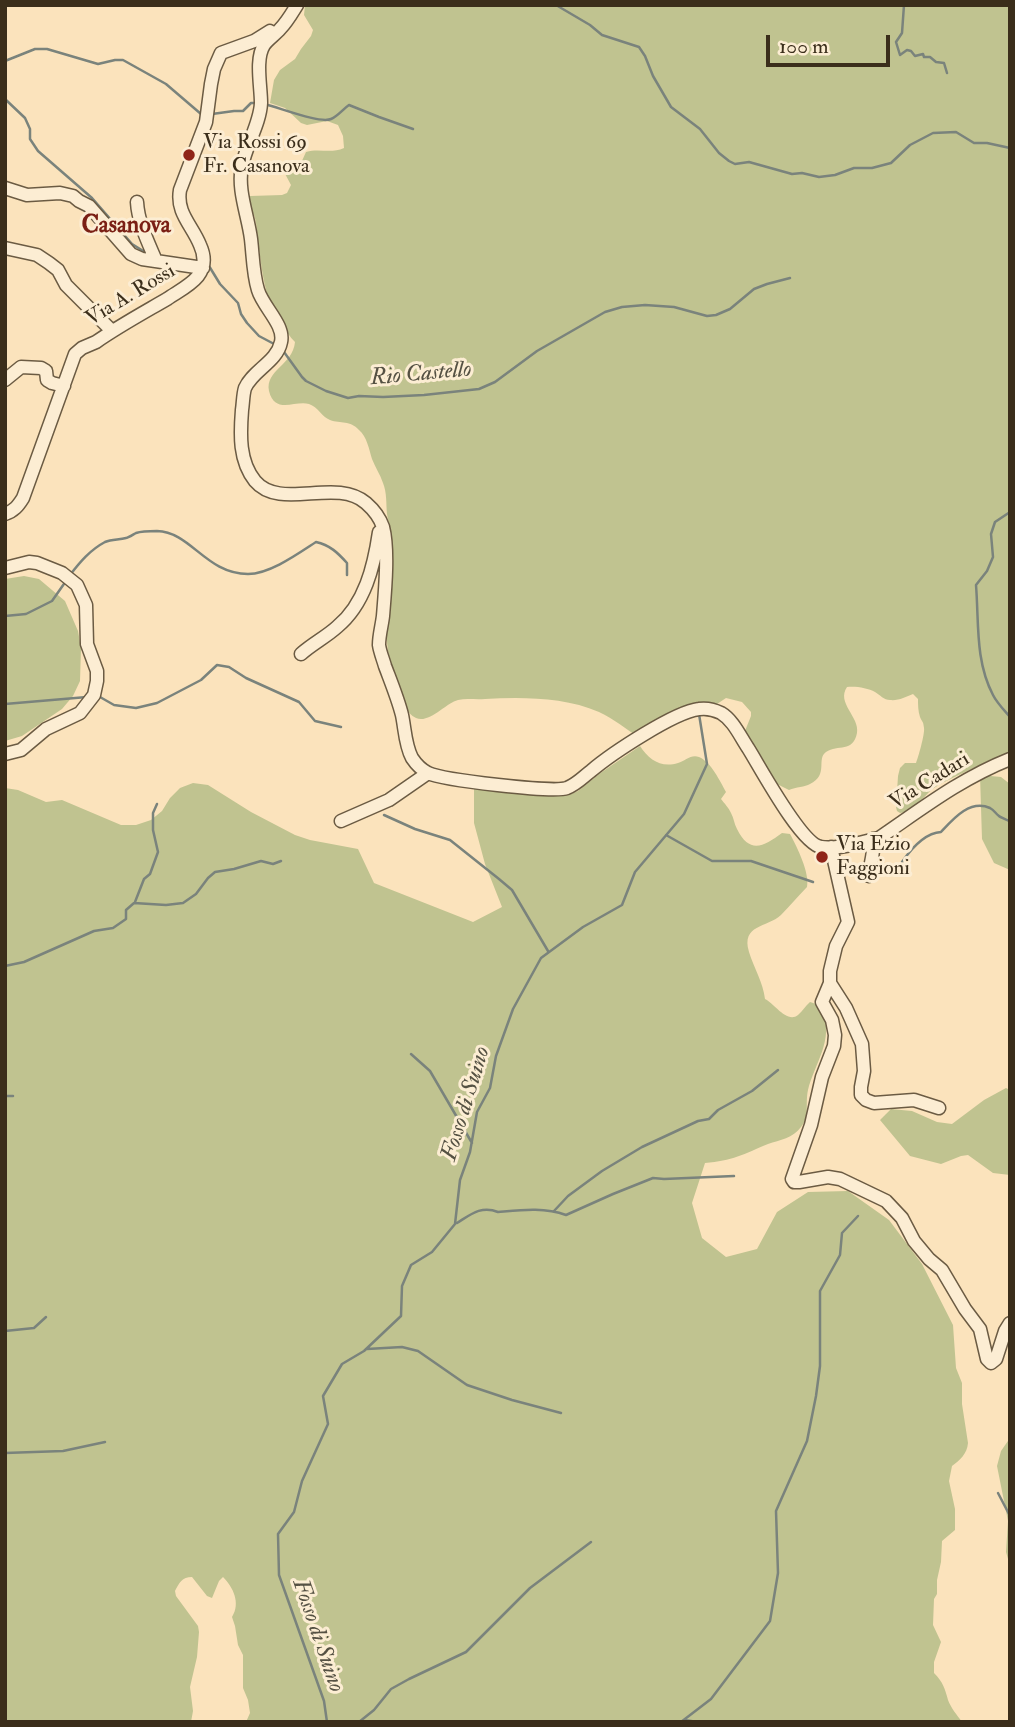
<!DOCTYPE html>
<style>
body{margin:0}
#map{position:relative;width:1015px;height:1727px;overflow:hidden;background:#fbe3bc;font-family:"IM FELL Double Pica",serif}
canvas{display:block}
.frame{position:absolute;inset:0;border:7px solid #3b2e1b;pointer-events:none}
.scale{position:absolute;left:766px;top:35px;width:124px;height:32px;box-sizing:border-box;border:4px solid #3b2e1b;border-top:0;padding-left:9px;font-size:21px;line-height:24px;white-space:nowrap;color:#3b2e1b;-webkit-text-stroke:5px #fcedd3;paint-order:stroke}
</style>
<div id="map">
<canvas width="1015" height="1727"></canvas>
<div class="frame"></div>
<div class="scale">100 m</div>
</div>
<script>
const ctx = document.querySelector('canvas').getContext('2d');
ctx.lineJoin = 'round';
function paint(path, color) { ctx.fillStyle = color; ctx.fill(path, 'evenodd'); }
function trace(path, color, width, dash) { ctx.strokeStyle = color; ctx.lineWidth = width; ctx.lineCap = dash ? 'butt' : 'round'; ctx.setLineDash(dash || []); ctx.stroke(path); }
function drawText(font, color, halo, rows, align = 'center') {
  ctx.font = font + ' "IM FELL Double Pica",serif'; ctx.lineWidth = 6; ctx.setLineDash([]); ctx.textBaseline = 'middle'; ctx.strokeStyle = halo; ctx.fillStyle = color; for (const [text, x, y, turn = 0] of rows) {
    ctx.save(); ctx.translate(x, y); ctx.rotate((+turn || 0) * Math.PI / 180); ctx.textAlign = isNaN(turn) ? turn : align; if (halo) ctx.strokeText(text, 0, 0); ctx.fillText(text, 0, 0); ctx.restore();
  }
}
paint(new Path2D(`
 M305 5H1010V753L988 761 940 784 931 790 911 811 900 813 897 811 896 807 898 776 900 768 905 763H916C918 758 925 734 924 728 923 720 923 724 920 717 918 711 918 705 918 699L913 694C906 697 898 701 890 700 884 700 880 695 875 692 868 688 856 686 847 687 836 703 860 717 857 733 853 753 838 744 826 752 816 759 829 775 810 784 805 787 796 787 789 790L775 783 745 731 751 716V712L742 702 726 698 717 704 702 703 640 738C626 729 614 719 599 712 564 697 522 697 485 699 476 700 467 698 458 700 446 703 429 724 416 718 406 714 404 701 401 692 396 679 390 665 388 651 383 612 395 573 391 535 390 528 388 521 387 514 386 503 387 493 383 483 380 474 375 467 372 459 369 449 367 437 359 430 350 420 341 424 330 420 322 417 318 407 309 404 295 400 275 415 269 391 265 370 293 365 295 342 286 333 270 307 267 294 261 271 259 247 256 223 255 213 248 207 250 196L282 195 287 193 291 185 283 170 285 164 301 163 306 152C319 148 331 154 344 148L343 136 338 125 327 121 307 125 301 123 285 108 270 103 274 80 280 70 295 59 301 49 311 36 313 30 304 15Z
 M24 576 39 579 65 601 78 631 81 648 80 681 73 696 62 709 22 736 5 741V579Z
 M640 746C649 760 661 768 678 763 685 761 691 754 699 757 711 762 720 781 726 792L721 799C724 803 729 808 731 813 734 818 734 824 737 829 750 855 764 846 782 833L790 834C797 847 810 873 807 887 798 896 790 906 781 915 767 928 741 924 749 952 754 968 763 982 765 999 774 1003 787 1024 798 1015 803 1011 805 1006 810 1002 817 1004 819 1006 822 1012 835 1038 814 1065 808 1090 805 1103 810 1117 801 1127 793 1138 780 1140 768 1144 744 1154 732 1161 705 1163L692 1203 702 1238 726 1257 757 1249 777 1212 808 1192 848 1191 889 1220 922 1264 953 1325 956 1368 962 1383V1404L968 1443C967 1454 960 1460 952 1466L949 1481 955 1509V1530L942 1541 941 1562 937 1580V1594L934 1599 933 1625 941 1642 934 1662V1673C943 1682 945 1689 948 1700 951 1708 957 1715 962 1722H246L250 1713 248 1700 243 1688V1655L238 1645 235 1626 232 1617C241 1603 233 1587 223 1577L219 1581 212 1598 207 1596 192 1577C182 1577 179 1583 175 1591L176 1596 198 1626 199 1632 197 1657 190 1687 193 1711 191 1722H5V788L18 790 46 802 62 800 121 825H136L151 820 162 811 170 798 180 788 193 783 208 785 251 812 295 835 310 840 358 849 374 883 473 922 502 907 485 864 474 823V787L556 796 569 795 578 791 599 774Z
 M980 775 1001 777 1010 784V870L994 863 982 839Z
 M1006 1088 1010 1090V1175L993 1173 968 1155 961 1156 941 1164 910 1156 880 1120 891 1109 912 1111 937 1122 952 1124 984 1100Z
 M1010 1438V1566L1006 1552 1008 1521 997 1466 1001 1451Z`), '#c0c390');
trace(new Path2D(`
 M556 5 590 25 602 35 639 47 645 56 653 76 671 107 700 129 719 153 729 161 735 164 749 162 792 174 802 173 819 177 835 175 854 168H872L891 163 910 145 933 133 956 132 974 143H987L1010 148
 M904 5 902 33 896 42 900 55 907 50 911 51 915 56 923 54 924 57H930L936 62 944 63 947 73
 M5 61 35 49H47L98 64 115 60H123L166 84 201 114
 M5 99 25 118 30 129V139L38 151 92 198 132 244 148 254
 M264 104C278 107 320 124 331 119 338 116 343 109 349 105L379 117 413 129
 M212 114 234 111H243L251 103H258
 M209 266 220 284 238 303 241 314 247 323 259 336 276 345
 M284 352 302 377 306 381 326 391 348 398 359 396 383 397 424 395 479 389 495 382 537 351 605 312 622 307 645 305 674 307 707 316 716 315 730 309 754 289 767 284 790 278
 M1010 512 995 522 991 534 993 557 987 571 976 585C979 622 975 661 993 695 997 703 1004 710 1010 717
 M70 575C80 562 90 550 105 542 112 539 119 540 126 538 128 538 134 534 136 533 142 531 151 531 157 531 191 532 206 574 248 574 270 574 299 553 316 542 330 545 338 553 347 563V575
 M5 616 26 614 52 601 66 581
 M97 697H100L114 705 136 708 157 703 201 680 217 665 229 667 246 678 299 702 315 721 341 727
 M5 704 87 697
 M384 815 415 829 450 840 499 879 512 890 548 951
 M666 835 712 861H751L813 882
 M902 862C911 849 924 833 941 832 953 819 970 799 990 808 995 811 995 813 999 816 1000 817 1009 821 1010 821
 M135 902 144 879 150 874 158 852 153 830V813L157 804
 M5 966 24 962 94 931 113 928 126 919V910L134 903 166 905 183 903 196 894 208 878 215 872 234 869 261 861 273 864 281 861
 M411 1054 430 1071 472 1143
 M5 1096H13
 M554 1211 568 1196 602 1171 642 1147 698 1121 709 1119 718 1110 752 1091 778 1070
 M457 1223C470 1215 481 1205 498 1212 521 1210 544 1207 566 1215L613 1194 653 1178 664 1179 734 1176
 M5 1331 34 1328 46 1317
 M367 1349 402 1347 418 1351 467 1385 512 1400 561 1413
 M5 1453 63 1451 105 1442
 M998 1493 1010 1516
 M684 1720 698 1722
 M327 1722 324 1701 279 1575 278 1534 294 1512 302 1481 328 1424 323 1396 342 1364 364 1351 401 1316 402 1286 411 1265 432 1252 455 1224 460 1180 470 1152 477 1112 490 1088 496 1056 513 1009 541 958 583 927 622 905 635 872 684 814 707 764 699 714
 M359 1722 374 1710 391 1689 409 1679 466 1652 530 1588 591 1542
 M681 1722 711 1699 770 1621 778 1573 776 1511 807 1441 816 1396 820 1366V1291L840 1255 842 1233 858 1216`), '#7a837c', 2.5);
const minor = new Path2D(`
 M297 5C292 13 287 22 280 29 275 35 268 39 264 45 255 59 261 86 261 103 260 124 246 145 242 166 237 190 248 215 251 239 253 256 253 274 258 290 263 307 285 325 281 342 277 362 253 370 245 388 243 394 243 404 242 410 240 435 239 461 255 481 280 511 336 477 366 503 374 510 380 518 383 527 389 550 385 592 383 616 382 625 379 635 379 645 380 652 383 659 385 666 391 682 398 699 402 715 405 729 405 745 412 758 416 764 422 770 428 773 443 780 553 793 567 788 577 784 583 777 591 771 611 754 674 712 699 709 706 708 715 710 721 713 733 720 740 736 748 748 760 767 801 844 821 847 836 850 864 842 879 838 923 808 960 779 1010 759
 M5 188 27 195 60 193 73 196 79 201 89 206 131 254 142 259 203 268
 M137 202C138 222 148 242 156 261
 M5 248 37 255 49 263 58 270 66 285 112 331
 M5 380 21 367 41 368 46 371 47 380 52 383 64 386
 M5 514C14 511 18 506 23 498L75 354 82 348 96 342C119 326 143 313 167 299 177 292 190 286 198 276 205 267 205 256 200 245 192 225 176 213 180 190L206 122 211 84 214 69 221 53 254 41 270 31
 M5 568 29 562 37 563 62 573 77 585 86 605 87 644 97 671V681L94 695 80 713 46 729 21 750 5 754
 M301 654C312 644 326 637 337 627 365 604 374 566 379 532
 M341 821 389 800 428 773
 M831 847 848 922 836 946 830 971V983L846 1008 862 1044 864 1071 861 1087V1095L866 1100 874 1103 914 1100 939 1108
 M869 876C870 863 875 851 873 839
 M830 983 822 1002 832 1020 835 1035 834 1046 822 1077 811 1125 792 1179 794 1182H799L828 1177 840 1179 886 1201 902 1218 914 1241 929 1259 942 1270 965 1309 980 1329 987 1359 991 1363 996 1359 1005 1331 1010 1323`);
trace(minor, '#6b5b43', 15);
trace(minor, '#fcedd3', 12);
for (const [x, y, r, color] of [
 [189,155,7,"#8f2418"],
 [822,857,7,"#8f2418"]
]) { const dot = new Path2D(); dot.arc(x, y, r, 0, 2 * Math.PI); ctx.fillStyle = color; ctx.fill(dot); trace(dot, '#fcedd3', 2.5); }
drawText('21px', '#3b2e1b', '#fcedd3', [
 ["Via Rossi 69",203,143],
 ["Fr. Casanova",203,167],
 ["Via Ezio",836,845],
 ["Faggioni",836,869]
], 'left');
drawText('21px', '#3b2e1b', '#fcedd3', [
 ["Via A. Rossi",131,296,-31],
 ["Via Cadari",930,782,-32]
]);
drawText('italic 23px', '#555143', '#fcedd3', [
 ["Rio Castello",421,375,-5],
 ["Fosso di Suino",467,1104,-73],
 ["Fosso di Suino",317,1636,71]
]);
drawText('bold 24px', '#7a1f14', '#fcedd3', [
 ["Casanova",126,227]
]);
</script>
